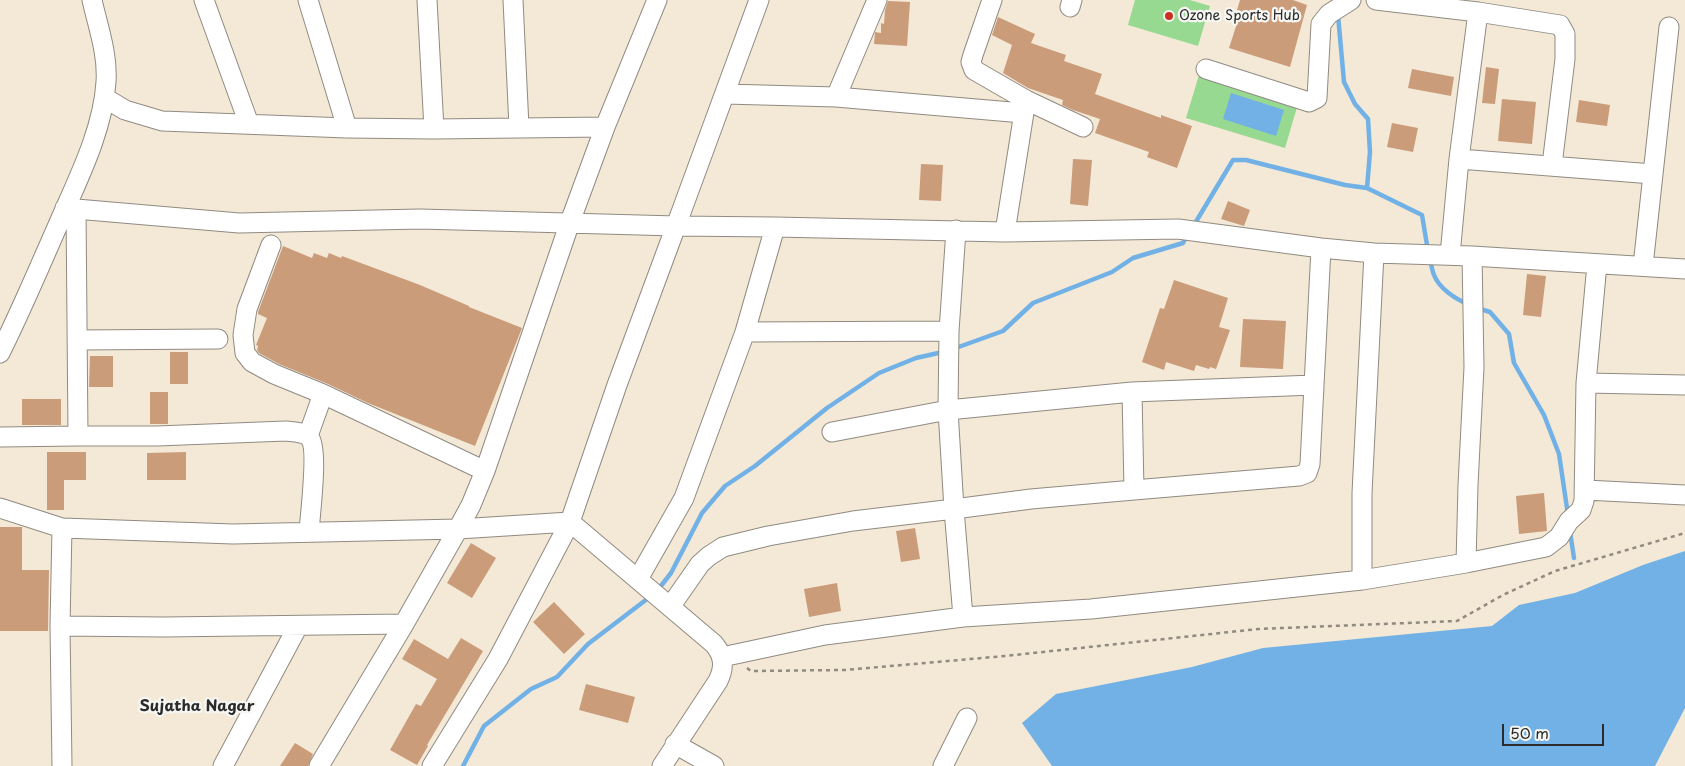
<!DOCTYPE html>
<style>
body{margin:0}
#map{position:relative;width:1685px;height:766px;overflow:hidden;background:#f4e9d7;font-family:"Playpen Sans",sans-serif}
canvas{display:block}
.scale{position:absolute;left:1502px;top:724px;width:102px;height:22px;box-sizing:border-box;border:2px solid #2b2b2b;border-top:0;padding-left:6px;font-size:15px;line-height:18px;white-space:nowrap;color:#2b2b2b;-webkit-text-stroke:4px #f6f6f2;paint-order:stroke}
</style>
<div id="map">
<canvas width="1685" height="766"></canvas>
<div class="scale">50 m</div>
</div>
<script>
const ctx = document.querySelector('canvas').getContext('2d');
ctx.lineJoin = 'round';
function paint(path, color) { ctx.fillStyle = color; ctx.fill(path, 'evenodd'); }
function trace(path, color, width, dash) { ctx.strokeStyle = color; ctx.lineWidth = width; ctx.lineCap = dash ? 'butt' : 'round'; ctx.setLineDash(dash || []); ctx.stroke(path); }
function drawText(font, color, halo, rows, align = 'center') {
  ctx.font = font + ' "Playpen Sans",sans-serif'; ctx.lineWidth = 4.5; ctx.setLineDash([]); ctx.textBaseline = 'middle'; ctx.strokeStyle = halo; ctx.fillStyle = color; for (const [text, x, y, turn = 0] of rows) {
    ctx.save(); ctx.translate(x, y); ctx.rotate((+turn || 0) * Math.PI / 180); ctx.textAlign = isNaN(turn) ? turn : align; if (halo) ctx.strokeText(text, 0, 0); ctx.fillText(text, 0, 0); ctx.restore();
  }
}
paint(new Path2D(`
 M1135 0H1190L1210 6 1198 46 1128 25Z
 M1199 75 1298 104 1285 148 1186 118Z`), '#97d990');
paint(new Path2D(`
 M1231 93 1284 110 1276 136 1223 119Z
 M1685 551V708L1655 766H1052L1022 723 1056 694 1192 667 1263 648 1492 626 1519 605 1575 593 1643 565Z`), '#72b1e5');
trace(new Path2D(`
 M1367 188 1422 215 1428 251
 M1194 225 1233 160H1246L1345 185 1367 188 1370 152 1368 119 1355 104 1344 82 1338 15
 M1430 259C1431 264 1432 270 1434 275 1439 288 1455 299 1468 304
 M1477 308 1490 312 1509 334 1514 363 1544 415 1559 454 1568 515
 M953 349 1003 331 1033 303 1112 272 1133 258 1183 243 1187 236
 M1570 532 1574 558
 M657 591 671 573 702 513 725 486 755 466 827 408 879 373 916 358 943 352
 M463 766 484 726 531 689 557 677 588 644 651 596`), '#72b1e5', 4.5);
paint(new Path2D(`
 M1240 0H1293L1307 5 1290 67 1229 48 1241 11 1237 10Z
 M888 1 910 2 907 46 874 44 875 32 881 33V23L884 24 885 10Z
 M998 17 1035 34 1031 43 1066 55 1064 61 1102 74 1095 94 1161 118V115L1192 126 1177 168 1147 157 1149 152 1095 133 1100 119 1073 110 1062 105 1063 100 1028 88 1003 73 1012 45 992 35Z
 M1486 67 1499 69 1495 104 1482 103Z
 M1412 69 1454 77 1451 96 1408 88Z
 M1502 99 1536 102 1532 144 1498 141Z
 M1579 100 1610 105 1607 126 1576 122Z
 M1392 123 1418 128 1413 152 1387 147Z
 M1073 159 1092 160 1088 206 1070 204Z
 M921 164 943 165 941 201 919 200Z
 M1228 201 1250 210 1244 226 1221 219Z
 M283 246 312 258 314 253 327 258 329 253 341 258 342 256 420 285 469 306V307L522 328 475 446 368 403 328 384 279 364 259 353 257 350 258 346 256 345 267 318 258 314V312Z
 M1527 274 1546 276 1541 317 1523 315Z
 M1174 280 1228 298 1219 327 1230 330 1216 369 1210 367 1209 369 1196 365 1194 371 1166 362 1164 370 1142 362 1160 308 1164 309Z
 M1243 319 1286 321 1283 369 1240 367Z
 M170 352H188V384H170Z
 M90 356H113V387H89Z
 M150 392H168V424H150Z
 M22 399H61V425H22Z
 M47 452H86V480H64V510H47Z
 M186 452V480H147V453Z
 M1544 493 1547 531 1519 534 1516 496Z
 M0 527H22V570H49L48 631H0Z
 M915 528 920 559 901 562 896 531Z
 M471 543 496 558 472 598 447 583Z
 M837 583 841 611 809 617 804 589Z
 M554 602 585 634 564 654 533 622Z
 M461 638 483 651 427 745 428 746 417 765 390 750 416 704 421 706 437 679 402 659 414 639 448 659Z
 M586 684 635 697 628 723 579 710Z
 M295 743 313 754 308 766H280Z`), '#ca9c7a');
const minor = new Path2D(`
 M204 0 249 124
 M308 0 347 128
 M427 0 434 129
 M513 0 519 127
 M759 0 676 226 775 227
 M877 0 836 97 1023 113
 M992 0 973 55 971 62 974 70 1026 100 1083 127
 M1376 0 1478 12 1560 25 1565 34V59L1552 165
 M1070 7 1072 0
 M1206 69 1309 102 1317 98 1321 24 1329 14 1351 0
 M725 94 836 97
 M105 98 125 110 162 121 347 128 434 129 605 127
 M1459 159 1653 174
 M65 208 76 209 78 436H157L286 431C293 432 304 432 309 437 319 447 310 515 309 532
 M76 209 239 223 420 219 676 226 617 385 570 522 498 659 432 766
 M1005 232 1178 229 1321 248 1374 253 1472 256 1685 269
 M271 245 247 309 243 335 245 353 252 362 274 374 323 394 485 471
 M1450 255 1459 159 1478 12
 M1643 266 1669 27
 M949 331 956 230
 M77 340 218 339
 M0 353C21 311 39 268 58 225 77 181 103 131 106 82 108 54 98 27 92 0
 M1586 383 1685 385
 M832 432 948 410 1132 392 1314 385
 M308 436 323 394
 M0 437 78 436
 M1134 490 1299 476 1307 473 1310 464 1321 248
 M1585 490 1685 495
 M0 508 62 528 233 534 458 529 570 522 714 644C724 656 725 667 718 681L662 766
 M1466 563 1468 485 1474 367 1472 256
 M638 579 684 498 745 332
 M1362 580 1466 563 1546 547 1559 537 1569 521 1581 510 1584 501 1586 383 1597 264
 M670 607 700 564 709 556 723 547 768 536 853 521 954 509 948 410 949 331 745 332 775 227 1005 232 1026 100
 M963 617 954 509 1031 499 1134 490 1132 392
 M60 626 164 627 404 624
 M722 657 825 635 963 617 1091 609 1362 580V493L1374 253
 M675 744 714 766
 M62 766 60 626 62 528
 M223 766 298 626
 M319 766 404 624 458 529 471 505 485 471 570 222 605 127 657 0
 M943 766 967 718`);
trace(minor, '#908a81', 21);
trace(new Path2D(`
 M747 668 751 671 845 670 1005 656 1258 629 1457 621 1503 595 1555 571 1685 533`), '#908a81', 2.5, [4, 4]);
trace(minor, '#fff', 19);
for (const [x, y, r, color] of [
 [1169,16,5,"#c8321e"]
]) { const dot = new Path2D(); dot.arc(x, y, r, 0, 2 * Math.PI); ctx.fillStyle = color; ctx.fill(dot); trace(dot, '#f6f6f2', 2); }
drawText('14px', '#2b2b2b', '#f6f6f2', [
 ["Ozone Sports Hub",1179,16]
], 'left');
drawText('bold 15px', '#2b2b2b', '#f6f6f2', [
 ["Sujatha Nagar",197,707]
]);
</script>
